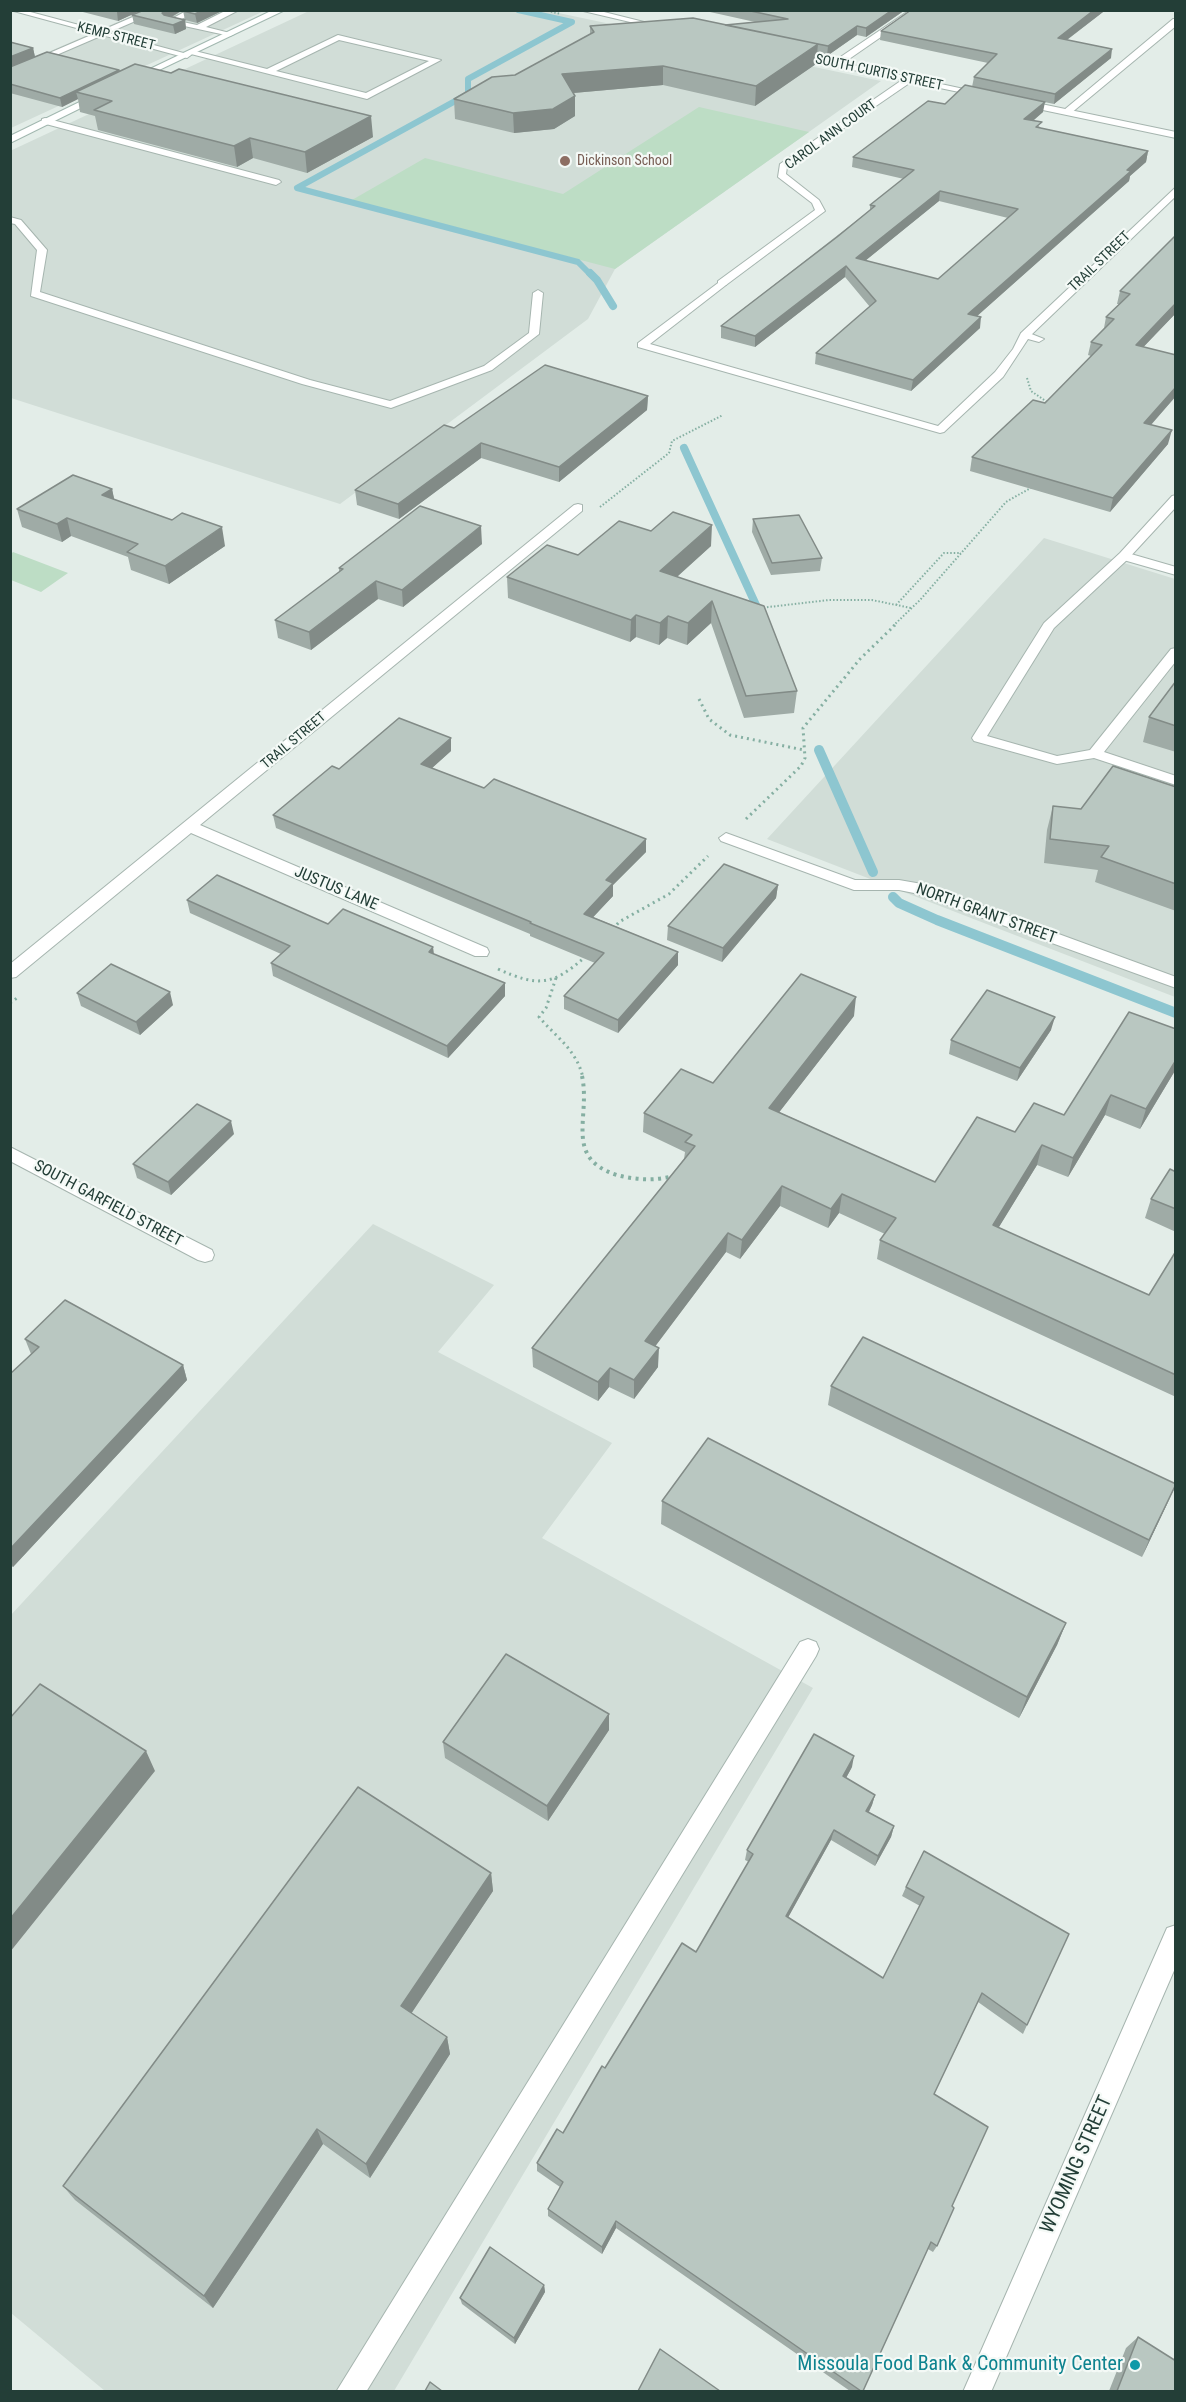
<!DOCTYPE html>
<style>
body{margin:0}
#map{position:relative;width:1186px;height:2402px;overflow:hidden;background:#e3ede8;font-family:"Roboto Condensed",sans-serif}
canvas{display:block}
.frame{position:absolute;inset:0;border:12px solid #233e37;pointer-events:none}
</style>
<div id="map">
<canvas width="1186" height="2402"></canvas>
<div class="frame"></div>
</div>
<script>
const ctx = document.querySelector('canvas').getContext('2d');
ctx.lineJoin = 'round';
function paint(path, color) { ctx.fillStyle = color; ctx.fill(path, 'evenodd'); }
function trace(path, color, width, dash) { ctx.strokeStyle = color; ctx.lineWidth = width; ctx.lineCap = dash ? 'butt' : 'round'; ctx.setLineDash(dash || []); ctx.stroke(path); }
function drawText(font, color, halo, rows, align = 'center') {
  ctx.font = font + ' "Roboto Condensed",sans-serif'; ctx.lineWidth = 4.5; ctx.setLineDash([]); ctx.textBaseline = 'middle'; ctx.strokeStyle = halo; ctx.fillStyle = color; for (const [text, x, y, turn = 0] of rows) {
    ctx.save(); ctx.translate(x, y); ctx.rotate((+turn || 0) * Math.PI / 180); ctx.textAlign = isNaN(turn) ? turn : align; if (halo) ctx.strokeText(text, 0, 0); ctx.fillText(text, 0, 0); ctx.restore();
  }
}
paint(new Path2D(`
 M143 11H264L11 128V68Z
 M309 11H549L881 81 615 269 588 319 340 504 11 398 10 151Z
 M1044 538 1175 579V997L767 839Z
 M373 1224 494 1285 438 1352 612 1443 542 1538 813 1688 394 2391H105L11 2313 10 1616Z`), '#d1ddd7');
paint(new Path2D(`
 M699 107 809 132 615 269 352 200 425 158 563 194Z
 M13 552 68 573 41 592 11 580V554Z`), '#bdddc5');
trace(new Path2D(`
 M518 10 572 22 468 79V94L297 188 578 262 591 275`), '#8dc6d0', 6);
trace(new Path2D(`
 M590 273 597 280 613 306
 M684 448 761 616`), '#8dc6d0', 8);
trace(new Path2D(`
 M819 750 873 872
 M893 897 899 903 937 920 1176 1013`), '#8dc6d0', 10);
const lane = new Path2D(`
 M149 10H161L10 75V70Z
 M188 10H199L178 21 197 25 227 10H239L206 27 234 34 230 36 166 22Z
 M910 10H920L839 66H833V62Z
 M1173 19H1176V26L1070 114H1064V110Z
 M338 35 441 60 367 99 187 53 191 50 267 69ZM339 40 429 61 366 93 276 71Z
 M45 118 279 180 281 182 276 185 42 123V119Z
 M10 217 21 220 47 250 40 292 310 380 390 401 484 366 529 333 533 293 538 290 543 293 539 334 492 370 391 408 302 384 31 296 37 250 15 224 10 223Z
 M722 280 727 283 726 285 650 344 938 426 995 372 1013 349 1021 333H1029L1044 339 1039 342 1028 339 1003 377 944 432 940 433 638 347V343Z
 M1176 495V507L1128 559 1054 628 987 736 1057 756 1090 750 1171 649 1176 648V661L1104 752 1176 776V785L1094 758 1057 764 974 741 972 738 1044 623 1120 553 1172 496Z
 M808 1639 816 1642 819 1649 816 1656 366 2392H336L800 1642Z`);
const street = new Path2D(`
 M10 10H23L191 55 187 58Z
 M579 10H596L664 27 660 29Z
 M793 52 987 94 983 97 911 82 787 167 786 174 819 200 825 211 726 285H718V281L815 210 812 203 778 177 780 164 902 80 790 57 789 55Z
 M1022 100 1176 132V138L1019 105 1018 103Z
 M1176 187V196L1029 337H1021V333Z
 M578 504 582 505V511L200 825 487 948 489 952 487 956H475L191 833 16 977 10 978V964L574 505Z
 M1124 552 1176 567V575L1120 559 1118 556Z
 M726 833 855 880H899L922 884 1176 977V988L914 893 899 890H854L721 841 719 838Z
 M10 1147 212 1250 214 1255 212 1260 205 1262 198 1260 10 1161Z
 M1176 1925V1966L991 2392H963L1167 1928Z`);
const secondary = new Path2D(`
 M273 10H285L136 81 129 79Z
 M100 92 103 93V97L10 143V136Z`);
trace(lane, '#a6b5af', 2);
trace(street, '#a6b5af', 2);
trace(secondary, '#a2b8b0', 2);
trace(new Path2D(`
 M544 10 561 14
 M1027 378 1031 391 1050 404
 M600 507 669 453 672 441 723 415
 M896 605 944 553H961
 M760 608 829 600H872L911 608
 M893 626 920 600 1006 502 1034 486`), '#85afa2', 2, [1.5, 2]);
trace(new Path2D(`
 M699 699 709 719 730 735 804 750
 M746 819 801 766 805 758 803 728 860 659 895 625
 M613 929 619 922 669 894 708 856
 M498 969C538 987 553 986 586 956
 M556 978 546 1008 539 1017C556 1037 577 1050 583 1078
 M10 1003 17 998`), '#85afa2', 3, [2, 4]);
trace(new Path2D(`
 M582 1076C591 1117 563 1158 617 1175 635 1180 656 1181 673 1176`), '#85afa2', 4, [3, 4.5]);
paint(lane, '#fff');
paint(street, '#fff');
paint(secondary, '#fff');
paint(new Path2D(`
 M75 10H142L118 21Z
 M183 10 172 17 185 20 183 11 185 10H224L197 23 185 20 186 29 175 34 134 24 132 15Z
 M701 10H905L866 37 857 35 827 56 817 54 816 64 755 106 663 85 573 93 575 96V116L554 129 514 133 455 119 454 99 515 75 590 34V26L725 25 755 22Z
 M911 10H1103V12L1067 40 1111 58 1054 104 972 87 974 77 988 63 880 40 881 31Z
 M10 42 33 48 35 57 119 70V71L373 137 307 173 253 158 237 167 98 130 95 116 80 112 78 99 62 107 10 93Z
 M945 104 1043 112 1033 121 1041 128 1148 151 1146 162 1130 176 1129 181 977 316 980 328 911 391 815 364 816 353 870 307 845 277 755 347 721 338V326L870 210V205L904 179 852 167 853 157ZM939 201 1008 218 938 279 865 261Z
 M1176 235V313L1143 347 1176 355V396L1151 425 1168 444 1110 512 970 471 972 457 1045 403 1091 356 1088 355 1091 342 1104 328 1106 317 1119 304H1117L1120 291Z
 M648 396 647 410 559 482 481 458 399 519 357 505 355 490 454 428Z
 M112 489 114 500 225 546 169 584 131 570 128 557 71 536 62 542 22 527 17 509Z
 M753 519 822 558 820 571 771 575 752 532Z
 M651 531 711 546 677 577 764 606 797 691 794 713 744 718 711 623 687 645 667 638 659 645 636 637 630 642 508 598 507 577 578 555Z
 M482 544 403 607 378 599 311 650 278 638 275 620 339 572V568Z
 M1176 681V752L1143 742 1149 717Z
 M451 751 432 768 646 852 613 885V896L593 917 678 952V965L618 1033 564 1009V996L595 963 530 936V934L276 828 273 815 339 769Z
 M1176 787V911L1095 882 1098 870 1044 863 1047 830 1053 806 1081 809Z
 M778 885 776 898 722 962 667 940 668 926Z
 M187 900 328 924 433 947 434 954 505 983V996L448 1058 273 976 271 963 281 954 190 913Z
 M77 993 173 1005 140 1035 81 1006Z
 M854 1016 779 1112 935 1182 1015 1132 1064 1115 1176 1029V1069L1140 1129 1105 1115 1068 1177 1037 1165 998 1228 1149 1295 1176 1251V1397L877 1259 880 1240 885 1234 839 1213 828 1228 780 1206 740 1259 726 1252 655 1346 658 1367 634 1399 609 1387 598 1401 533 1367 532 1348 684 1159 685 1152 643 1132 644 1113 713 1083Z
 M1051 1030 1017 1081 949 1054 951 1040Z
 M234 1134 171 1195 137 1178 133 1164Z
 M1176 1172V1232L1145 1218 1151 1199Z
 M25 1339 183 1365 187 1380 13 1567 10 1565V1374L31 1354Z
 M831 1386 1176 1485 1142 1557 828 1405Z
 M662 1501 1066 1623 1057 1645 1019 1718 661 1524Z
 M609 1714V1730L548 1821 445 1758 443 1742Z
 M852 1767 846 1778 875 1795 872 1805 869 1812 894 1826 891 1837 875 1866 831 1840 788 1917 883 1978 920 1906 902 1896 906 1887 924 1851 1027 2025 1023 2034 978 2002 934 2094 952 2206 937 2246 933 2252 928 2249 863 2391H850L616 2228 602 2254 548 2216V2209L560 2187 537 2171V2163L563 2133 605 2068 696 1952 749 1862 745 1860 747 1850Z
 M491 1873 493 1891 411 2013 447 2037 450 2054 370 2178 323 2144 213 2308 75 2200 63 2186Z
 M544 2285 545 2292 515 2344 462 2304 460 2298Z
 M1138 2337 1176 2391H1109L1126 2348Z`), '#9faba6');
paint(new Path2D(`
 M120 10H142L118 21 117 12Z
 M166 10H183L164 21 162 13Z
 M203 10H224L197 23 195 14Z
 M892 10H905L866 37V28Z
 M1094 10H1103V12L1056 48 1058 38Z
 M185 20 186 29 175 34 173 25Z
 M857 26V35L827 56 828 46Z
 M818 44 816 64 755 106 756 86Z
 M33 48 35 57 10 67V57Z
 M1112 49 1111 58 1054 104 1055 94Z
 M663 66V85L562 94V74Z
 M119 70 121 79 76 92 78 99 62 107 60 98Z
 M575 96V116L554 129 514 133 513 113Z
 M1045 102 1043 112 1023 129 1024 119Z
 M371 116 373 137 307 173 305 152Z
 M250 138 253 158 237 167 234 146Z
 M1148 151 1146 162 1130 176 1129 181 967 325 968 314Z
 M940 191 939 201 855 269 856 258Z
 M846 266 845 277 755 347V336Z
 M1176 303V313L1133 358 1136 345Z
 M981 317 980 328 911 391 913 380Z
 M1176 387V396L1141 436 1144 423Z
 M648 396 647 410 559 482V467Z
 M1172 430 1168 444 1110 512 1113 498Z
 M481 443V458L399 519 398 504Z
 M112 489 116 507 102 495Z
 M67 518 71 536 62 542 57 524Z
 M712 525 711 546 660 592V571Z
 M481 526 482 544 403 607 402 590Z
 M222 527 225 546 169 584 165 566Z
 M376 581 378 599 311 650 309 632Z
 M712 601 711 623 687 645 688 623Z
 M636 615V637L630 642 631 620Z
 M668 616 667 638 659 645 660 623Z
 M451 738V751L422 777 421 764Z
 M646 839V852L613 885V896L584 927V914L606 880Z
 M778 885 776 898 722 962 723 948Z
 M433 947 434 960 429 952Z
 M678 952V965L618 1033V1020Z
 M505 983V996L448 1058 447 1046Z
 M170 992 173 1005 140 1035 136 1022Z
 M856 997 854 1016 767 1128 769 1108Z
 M1055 1017 1051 1030 1017 1081 1020 1068Z
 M1176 1060V1069L1140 1129 1146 1109Z
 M1111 1095 1105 1115 1068 1177 1073 1158Z
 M231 1121 234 1134 171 1195 168 1182Z
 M1042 1145 1037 1165 988 1245 993 1225Z
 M782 1186 780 1206 740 1259 742 1240Z
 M842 1194 839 1213 828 1228 831 1209Z
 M728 1233 726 1252 645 1360V1341Z
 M659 1348 658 1367 634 1399V1380Z
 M183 1365 187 1380 13 1567 10 1561V1549Z
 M610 1368 609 1387 598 1401V1382Z
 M1176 1485 1168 1502 1142 1557 1149 1540Z
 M1066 1623 1057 1645 1019 1718 1027 1697Z
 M609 1714V1730L548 1821 547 1806Z
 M146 1751 155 1771 10 1952V1919Z
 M854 1756 852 1767 841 1787 843 1776Z
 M875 1795 872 1805 864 1821 866 1811Z
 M894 1826 891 1837 875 1866 878 1856Z
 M834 1830 831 1840 784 1925 786 1916Z
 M491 1873 493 1891 405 2023 401 2006Z
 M447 2037 450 2054 370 2178 366 2164Z
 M317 2129 323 2144 213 2308 204 2296Z
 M616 2221V2228L602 2254V2247Z
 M544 2285 545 2292 515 2344 514 2338Z`), '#828b87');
const building = new Path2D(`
 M144 10H166L162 13 164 15 185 20 173 25 132 15Z
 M185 10H203L195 14 183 11Z
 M746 10H892L866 28 857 26 828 46 725 25 788 19Z
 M911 10H1094L1058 38 1112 49 1055 94 974 77 997 54 881 31Z
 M693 18 818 44 756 86 663 66 562 74 575 96 553 109 513 113 454 99 492 77 515 75 594 32 590 26Z
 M10 42 33 48 10 57Z
 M47 52 119 70 60 98 10 84V67Z
 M135 64 171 73 179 69 371 116 305 152 250 138 234 146 94 110 112 101 76 92Z
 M965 85 1045 102 1024 119 1042 122 1036 127 1148 151 1127 170 1131 171 968 314 981 317 913 380 816 353 876 301 846 266 755 336 721 326 837 237 875 206 870 205 914 170 853 157 928 101 945 104ZM940 191 1018 209 938 279 856 258Z
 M1176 235V303L1136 345 1176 355V387L1144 423 1172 430 1113 498 972 457 1033 400 1045 403 1102 345 1091 342 1114 319 1106 317 1130 294 1120 291Z
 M545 365 648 396 559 467 481 443 398 504 355 490 444 425 454 428Z
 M73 475 112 489 102 495 172 520 182 513 222 527 165 566 127 552 138 544 67 518 57 524 17 509Z
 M420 506 481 526 402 590 376 581 309 632 275 620 343 569 339 568Z
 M673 512 712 525 660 571 764 606 797 691 746 696 712 601 688 623 668 616 660 623 636 615 631 620 507 577 547 545 578 555 619 521 651 531Z
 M799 515 822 558 772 563 753 519Z
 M1176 681V726L1149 717Z
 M399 718 451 738 421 764 484 788 494 779 646 839 606 880 613 883 584 914 678 952 618 1020 564 996 604 953 530 923 531 922 273 815 332 766 339 769Z
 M1113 766 1176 787V884L1101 857 1109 846 1050 839 1053 806 1081 809Z
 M724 864 778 885 723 948 668 926Z
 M217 875 328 924 343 909 433 947 429 952 505 983 447 1046 271 963 290 946 187 900Z
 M111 964 170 992 136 1022 77 993Z
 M801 974 856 997 769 1108 935 1182 977 1117 1015 1132 1034 1103 1064 1115 1129 1012 1176 1029V1060L1146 1109 1111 1095 1073 1158 1042 1145 993 1225 1149 1295 1176 1251V1375L880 1240 896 1218 842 1194 831 1209 782 1186 742 1240 728 1233 645 1341 659 1348 634 1380 610 1368 598 1382 532 1348 695 1146 685 1142 692 1135 644 1113 681 1069 713 1083Z
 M987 990 1055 1017 1020 1068 951 1040Z
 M197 1104 231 1121 168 1182 133 1164Z
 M1170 1169 1176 1172V1209L1151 1199Z
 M65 1300 183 1365 10 1549V1374L39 1347 25 1339Z
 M863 1337 1176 1484 1149 1540 831 1386Z
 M708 1438 1066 1623 1027 1697 662 1501Z
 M506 1654 609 1714 547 1806 443 1742Z
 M40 1684 146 1751 10 1919V1718Z
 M814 1734 854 1756 843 1776 875 1795 866 1811 894 1826 878 1856 834 1830 786 1916 883 1978 924 1897 906 1887 924 1851 1069 1934 1027 2025 982 1993 934 2094 988 2127 952 2206 954 2208 937 2246 931 2242 863 2391H861L616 2221 602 2247 548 2209 563 2182 537 2163 557 2129 563 2133 602 2066 605 2068 682 1943 696 1952 753 1854 747 1850Z
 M358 1787 491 1873 401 2006 447 2037 366 2164 317 2129 204 2296 63 2186Z
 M490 2247 544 2285 514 2338 460 2298Z
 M1138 2337 1176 2361V2391H1117Z
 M660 2349 720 2391H638Z
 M430 2382 442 2391H425Z`);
paint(building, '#b9c7c1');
trace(building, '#828b87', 1.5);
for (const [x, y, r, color] of [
 [565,161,6,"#8d6e63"],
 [1135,2365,6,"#0f9aa8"]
]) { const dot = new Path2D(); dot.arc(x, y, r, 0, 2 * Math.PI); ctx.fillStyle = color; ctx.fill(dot); trace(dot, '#f4f9f6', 2); }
drawText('14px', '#233e37', '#f4f9f6', [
 ["KEMP STREET",116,37,14],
 ["SOUTH CURTIS STREET",879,73,12],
 ["CAROL ANN COURT",831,135,-36],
 ["TRAIL STREET",1100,262,-44],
 ["TRAIL STREET",294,741,-40]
]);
drawText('14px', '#785e54', '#f4f9f6', [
 ["Dickinson School",577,161]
], 'left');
drawText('16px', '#233e37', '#f4f9f6', [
 ["JUSTUS LANE",336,889,23],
 ["NORTH GRANT STREET",986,914,20],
 ["SOUTH GARFIELD STREET",108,1204,28]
]);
drawText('20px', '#233e37', '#f4f9f6', [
 ["WYOMING STREET",1077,2165,-66]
]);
drawText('20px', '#0d838f', '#f4f9f6', [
 ["Missoula Food Bank & Community Center",1123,2365]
], 'right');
</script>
